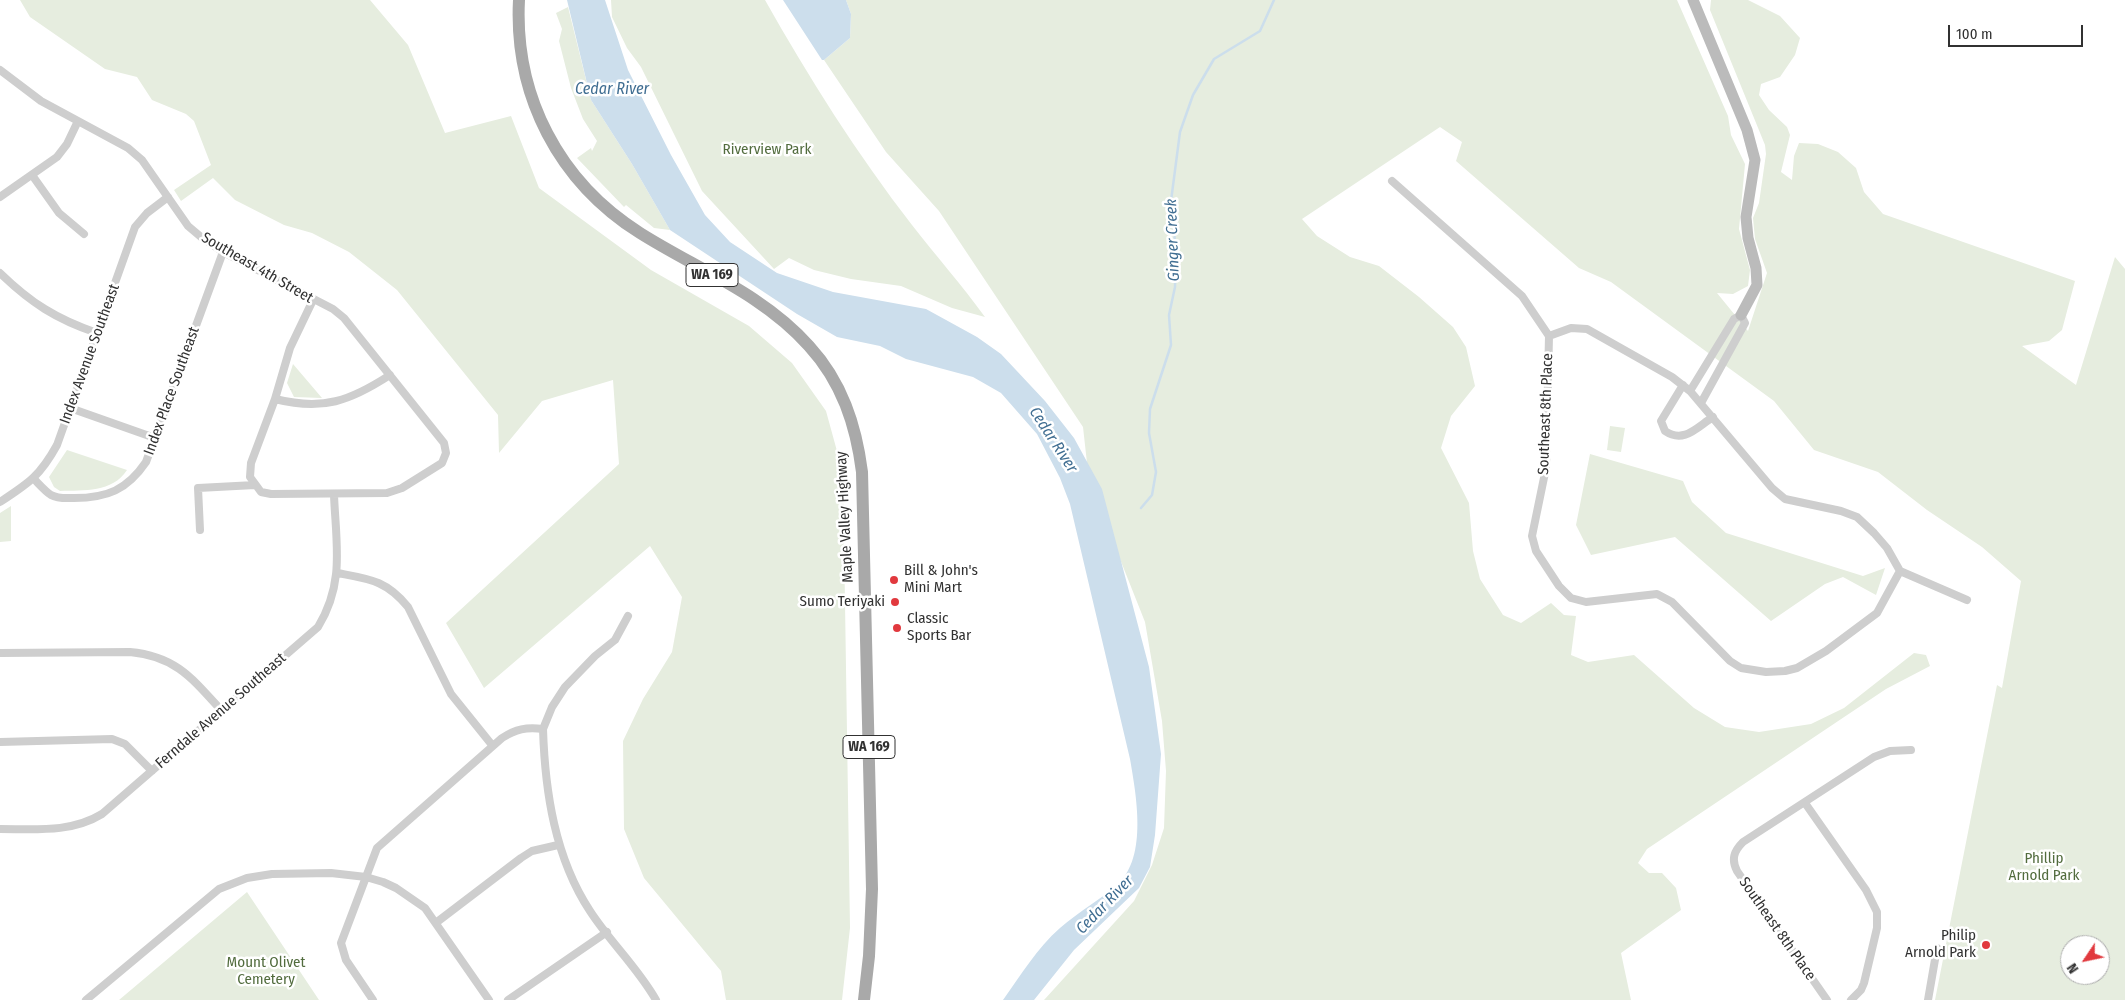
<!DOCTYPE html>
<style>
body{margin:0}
#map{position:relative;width:2125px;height:1000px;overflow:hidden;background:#fff;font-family:"Fira Sans Condensed",sans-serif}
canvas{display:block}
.north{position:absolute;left:2060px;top:935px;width:50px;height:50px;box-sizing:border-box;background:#fff;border:1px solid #adadad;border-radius:50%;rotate:236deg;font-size:14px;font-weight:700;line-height:20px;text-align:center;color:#313131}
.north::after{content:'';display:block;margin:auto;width:18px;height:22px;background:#e1393e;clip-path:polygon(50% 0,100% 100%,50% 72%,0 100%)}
.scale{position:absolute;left:1948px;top:25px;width:135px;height:22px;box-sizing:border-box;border:2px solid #313131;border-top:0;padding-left:6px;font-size:15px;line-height:18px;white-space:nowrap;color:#313131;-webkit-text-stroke:4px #fff;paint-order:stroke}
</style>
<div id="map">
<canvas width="2125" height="1000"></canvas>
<div class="north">N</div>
<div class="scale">100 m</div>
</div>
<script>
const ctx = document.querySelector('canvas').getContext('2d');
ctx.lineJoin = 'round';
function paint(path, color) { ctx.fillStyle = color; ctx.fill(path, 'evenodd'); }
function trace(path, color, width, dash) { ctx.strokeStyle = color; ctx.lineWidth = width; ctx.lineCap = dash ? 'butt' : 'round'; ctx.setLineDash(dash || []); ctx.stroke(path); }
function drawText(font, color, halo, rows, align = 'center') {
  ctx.font = font + ' "Fira Sans Condensed",sans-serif'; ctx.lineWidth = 5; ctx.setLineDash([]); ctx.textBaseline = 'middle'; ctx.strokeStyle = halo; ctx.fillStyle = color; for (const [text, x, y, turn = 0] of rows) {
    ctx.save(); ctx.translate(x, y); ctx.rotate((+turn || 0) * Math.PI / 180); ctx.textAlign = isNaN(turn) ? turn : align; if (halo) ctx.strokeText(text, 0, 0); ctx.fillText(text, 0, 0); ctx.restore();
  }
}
paint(new Path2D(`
 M20 0H370L408 45 445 133 511 116 539 188 651 270 749 326 792 363 826 411 843 473 850 928 842 1000H726L721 971 644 878 624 829 623 741 643 699 672 652 682 597 650 546 484 688 446 623 619 464 613 380 542 401 499 453 498 415 397 290 349 252 312 233 284 225 235 200 213 178 181 201 174 190 211 165 194 121 186 114 152 100 137 77 105 69 30 17Z
 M611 0H765C809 78 857 154 912 225 936 256 962 285 985 317L952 308 901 286 851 279 814 270 789 258 774 269 702 191 641 67 627 48 612 17Z
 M846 0H1677L1728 116 1731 135 1745 164 1739 229 1750 270 1748 286 1733 294 1717 293 1748 331 1767 273 1755 239 1753 218 1759 203 1766 154 1765 145 1710 10 1711 0H1748L1780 16 1800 38 1795 55 1780 77 1761 84 1759 95 1769 110 1787 127 1790 135 1781 172 1792 180 1794 156 1799 143 1818 144 1838 152 1856 168 1864 192 1883 214 2075 281 2062 330 2049 341 2022 346 2076 385 2115 257 2125 269V1000H1935L1997 685 2002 688 2021 581 1982 547 1927 510 1878 472 1814 450 1774 401 1611 282 1579 268 1456 161 1462 142 1440 127 1302 219 1317 236 1350 257 1379 266 1419 297 1453 327 1466 347 1475 386 1451 416 1441 448 1469 503 1473 551 1480 579 1503 615 1521 623 1551 603 1564 615 1576 616 1571 655 1588 662 1634 655 1694 708 1725 727 1759 732 1811 724 1844 708 1914 653 1926 655 1930 666 1886 689 1647 849 1638 863 1649 873H1662L1676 888 1681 910 1621 953 1631 1000H1044L1134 901 1152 865 1164 828 1166 771 1162 721 1145 622 1089 481 1083 427 939 211 886 152 824 60 850 38 851 14ZM2070 945H2100V975H2070Z
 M568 7 591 100 632 164 670 230 654 228 626 205 624 207 577 158 591 148 592 151 597 141 583 119 571 88 559 41 562 29 556 13Z
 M293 364 322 398 294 397 287 383Z
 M1610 426 1625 428 1621 452 1607 450Z
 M67 450 127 470C112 493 84 490 60 491L54 487 49 477Z
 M1590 454 1683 481 1692 502 1726 533 1863 576 1885 568 1876 595 1843 577 1825 584 1771 621 1675 537 1591 555 1576 525Z
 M11 506V541L0 542V513Z
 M247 892 319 1000H119Z`), '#e6eddf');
paint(new Path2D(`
 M567 0H605L628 70 671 155 705 215 730 242 777 273 833 292 926 309 977 337 1001 354 1045 401 1074 438 1102 489 1149 667 1161 754 1155 835 1150 867 1139 888 1074 950 1034 1000H1003C1021 975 1037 948 1060 928 1078 912 1100 900 1118 884 1148 856 1136 794 1130 759L1070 504 1060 478 1037 434 1001 393 973 377 906 359 880 346 837 337 797 314 670 230 632 164 591 100Z
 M783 0H846L851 14 850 38 824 60H822Z`), '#ccdeec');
trace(new Path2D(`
 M1141 508 1152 495 1156 472 1149 433 1150 409 1171 345 1169 315 1175 287 1176 252 1171 201 1180 132 1193 95 1214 59 1260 31 1274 0`), '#ccdeec', 2.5);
trace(new Path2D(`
 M0 70 41 101 128 148 142 160 188 226 201 237 223 252 333 309 344 318 444 443 446 453 442 463 402 488 387 493 271 494 261 492 250 477 251 463 275 399 290 348 313 300
 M32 175 59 213 84 234
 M1392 181 1522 296 1549 336 1546 468 1532 536 1536 551 1559 586 1571 598 1586 602 1657 594 1672 602 1730 661 1741 668 1766 672 1785 671 1797 668 1826 651 1877 613 1900 571
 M0 197 57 157 67 144 78 121
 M0 273C31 303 56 319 97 333
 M1549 336 1571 328 1587 329 1672 377 1690 391 1772 488 1785 499 1841 511 1857 517 1874 533 1887 548 1900 571 1967 600
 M1683 385 1661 421 1665 431C1684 444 1697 427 1713 417
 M1690 391 1734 319 1741 315 1745 323 1701 403
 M275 399C323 411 350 401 390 375
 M70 408 155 438
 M34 479C39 484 45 491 51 495 58 499 66 498 74 498 107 498 127 490 146 462L223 252
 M0 502C29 483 40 476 57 445L135 227 147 213 168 197
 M200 530 198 488 255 485
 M337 573C369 579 386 580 408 607L451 694 492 745
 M0 653 130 652C175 656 192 678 221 710
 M543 729C545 792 555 858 590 911 610 942 638 968 656 1000
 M0 742 112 739 125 744 152 771
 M1805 803 1866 890 1877 912V928L1864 983 1861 990 1851 1000
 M0 829C35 829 71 833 102 814L318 627C345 583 336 544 334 495
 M437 922 521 858 532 851 558 845
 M86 1000 219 889 247 878 272 874 331 873 366 877 383 882 396 888 425 908 489 1000
 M373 1000 346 960 341 943 377 848 502 738C516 729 526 727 543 729L552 707 565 687 595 656 615 640 628 616
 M508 1000 607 932
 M1827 1000 1737 871C1731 859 1734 851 1743 842L1874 757 1890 751 1911 750
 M1928 1000 1937 948`), '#cecece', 8);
trace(new Path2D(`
 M1693 0 1747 130 1755 160 1746 217 1748 238 1756 268 1757 285 1741 315`), '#bbb', 11);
trace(new Path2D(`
 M519 0C514 96 559 182 640 233 697 269 763 294 809 346 842 382 856 425 862 472L872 889 869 956 864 1000`), '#a9a9a9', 12);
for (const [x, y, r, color] of [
 [894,580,5,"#e1393e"],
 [895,602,5,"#e1393e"],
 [897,628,5,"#e1393e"],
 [1986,945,5,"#e1393e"]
]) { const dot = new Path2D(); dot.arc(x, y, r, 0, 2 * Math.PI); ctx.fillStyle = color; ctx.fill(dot); trace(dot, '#fff', 2); }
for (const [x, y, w] of [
 [712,275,52],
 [869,747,52]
]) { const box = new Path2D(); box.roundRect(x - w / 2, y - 11.5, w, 23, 4); ctx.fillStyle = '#fff'; ctx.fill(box); trace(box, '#313131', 1); }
drawText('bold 14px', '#313131', null, [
 ["WA 169",712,275],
 ["WA 169",869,747]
]);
drawText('15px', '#526c3e', '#fff', [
 ["Riverview Park",767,150],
 ["Phillip",2044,859],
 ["Arnold Park",2044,876],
 ["Mount Olivet",266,963],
 ["Cemetery",266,980]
]);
drawText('15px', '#313131', '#fff', [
 ["Southeast 4th Street",257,268,30],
 ["Index Avenue Southeast",90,354,-70],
 ["Index Place Southeast",172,391,-70],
 ["Southeast 8th Place",1546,414,-88],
 ["Maple Valley Highway",845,517,-93],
 ["Ferndale Avenue Southeast",221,711,-41],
 ["Southeast 8th Place",1777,929,55]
]);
drawText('15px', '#313131', '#fff', [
 ["Bill & John's",904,571],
 ["Mini Mart",904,588],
 ["Sumo Teriyaki",885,602,"right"],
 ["Classic",907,619],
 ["Sports Bar",907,636],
 ["Philip",1976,936,"right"],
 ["Arnold Park",1976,953,"right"]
], 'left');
drawText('italic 16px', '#406e92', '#fff', [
 ["Cedar River",612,90],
 ["Ginger Creek",1173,240,-92],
 ["Cedar River",1053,440,57],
 ["Cedar River",1105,905,-46]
]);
</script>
